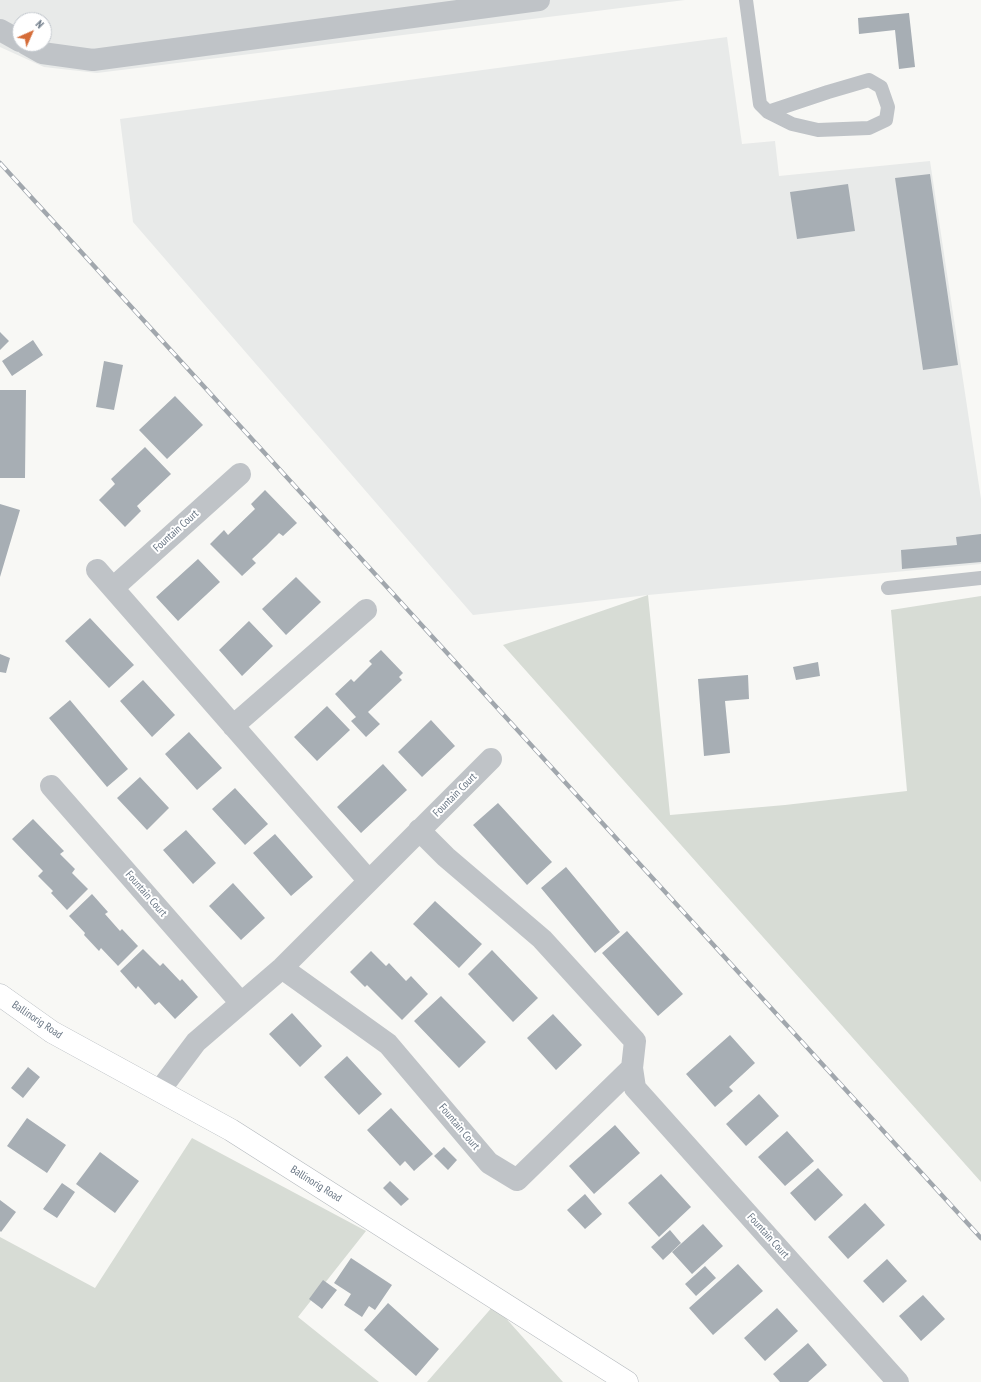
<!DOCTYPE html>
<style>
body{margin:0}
#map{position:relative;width:981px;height:1382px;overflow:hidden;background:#f8f8f5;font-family:"PT Sans Narrow",sans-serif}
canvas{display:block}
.north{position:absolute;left:12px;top:12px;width:40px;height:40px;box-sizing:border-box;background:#fff;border:1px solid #c3c8ce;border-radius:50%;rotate:45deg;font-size:11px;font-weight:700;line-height:16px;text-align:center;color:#697684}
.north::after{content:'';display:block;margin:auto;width:14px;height:18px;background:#d56c38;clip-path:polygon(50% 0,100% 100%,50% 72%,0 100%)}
</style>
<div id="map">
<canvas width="981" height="1382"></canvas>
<div class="north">N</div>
</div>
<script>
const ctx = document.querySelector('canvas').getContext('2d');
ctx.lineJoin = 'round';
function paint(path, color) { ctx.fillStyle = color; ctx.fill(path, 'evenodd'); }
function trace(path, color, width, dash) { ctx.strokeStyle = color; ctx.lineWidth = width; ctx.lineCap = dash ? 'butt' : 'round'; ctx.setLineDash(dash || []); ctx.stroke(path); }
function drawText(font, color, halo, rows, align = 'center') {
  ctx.font = font + ' "PT Sans Narrow",sans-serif'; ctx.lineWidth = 4; ctx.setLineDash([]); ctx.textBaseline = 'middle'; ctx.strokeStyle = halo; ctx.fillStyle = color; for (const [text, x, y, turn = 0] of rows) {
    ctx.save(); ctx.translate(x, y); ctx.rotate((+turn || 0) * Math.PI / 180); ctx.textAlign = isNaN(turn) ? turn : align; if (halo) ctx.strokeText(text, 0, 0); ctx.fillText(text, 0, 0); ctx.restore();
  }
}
paint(new Path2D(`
 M0 0H685L97 73 44 67 0 47ZM20 20H44V44H20Z
 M727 37 742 144 775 141 779 176 930 161 981 499V564L648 595 473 615 133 222 120 119Z`), '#e8eae9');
paint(new Path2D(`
 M648 595 670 815 785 805 907 791 891 610 981 596V1182L503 645Z
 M192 1138 366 1231 298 1317 379 1382H0V1237L95 1288Z
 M494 1305 563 1382H427Z`), '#d7dcd5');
paint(new Path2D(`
 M909 13 915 67 899 69 895 30 859 34 858 18Z
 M930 174 958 365 923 370 895 178Z
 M848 184 855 231 797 239 790 192Z
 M0 332 9 341 0 350Z
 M33 340 43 355 12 376 2 361Z
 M104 361 123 365 114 410 96 407Z
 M0 390H26L25 478H0Z
 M175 396 203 425 167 459 139 430Z
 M145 447 171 474 137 506 141 511 125 527 99 500 115 484 111 479Z
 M265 490 297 523 283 536 279 533 266 546 252 559 256 563 242 576 210 544 224 530 228 535 255 509 251 504Z
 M0 504 20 510 0 577Z
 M981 534V562L902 569 901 550 957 545 956 537Z
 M198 559 220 582 178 621 156 597Z
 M296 577 321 602 286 635 262 609Z
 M90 618 134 665 109 688 65 641Z
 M249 621 273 646 242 676 219 650Z
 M381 650 403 673 399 677 402 680 368 712 380 724 366 737 351 721 356 717 335 694 351 679 354 682 372 664 369 661Z
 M0 654 10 658 6 673 0 672Z
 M818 662 820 676 796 680 793 667Z
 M748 675 749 699 725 701 730 753 704 756 698 679Z
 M143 680 175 715 152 737 120 701Z
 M70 700 128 769 107 787 49 718Z
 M327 706 350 730 317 761 294 737Z
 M431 720 455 746 422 777 398 752Z
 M189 732 222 768 197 790 165 754Z
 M383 764 407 790 361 833 337 807Z
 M140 777 169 808 147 830 117 798Z
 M235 788 268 824 245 845 212 809Z
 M498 803 552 862 527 885 473 825Z
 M33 819 64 851 60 854 75 869 72 873 88 889 67 910 51 893 53 891 38 876 43 871 12 839Z
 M186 830 216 863 193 884 163 850Z
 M275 834 313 877 291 896 253 853Z
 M566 867 620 932 595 953 541 888Z
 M233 883 265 918 241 940 209 906Z
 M92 894 108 912 105 914 120 931 122 929 138 946 118 966 101 948 99 951 84 935 85 933 69 916Z
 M435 901 482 944 459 968 413 924Z
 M627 931 683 994 658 1016 602 953Z
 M143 949 160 966 163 963 180 981 182 979 198 997 175 1019 159 1002 155 1005 138 986 136 989 120 971Z
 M492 950 538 998 513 1022 468 974Z
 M371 951 386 966 389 963 406 981 411 976 428 994 402 1020 367 985 365 987 350 972Z
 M441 996 486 1042 459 1068 414 1021Z
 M292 1013 322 1046 300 1067 269 1034Z
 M553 1014 582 1045 556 1070 527 1038Z
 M730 1035 755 1063 729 1087 733 1091 715 1107 686 1074Z
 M347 1056 382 1094 359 1115 324 1077Z
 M28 1067 40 1077 23 1098 11 1088Z
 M759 1094 779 1116 746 1146 726 1124Z
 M391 1108 433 1154 414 1171 405 1161 400 1166 367 1130Z
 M27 1118 66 1145 47 1173 7 1146Z
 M615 1125 640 1153 594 1194 569 1166Z
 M787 1131 814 1161 785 1186 758 1157Z
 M444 1147 457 1160 448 1170 434 1156Z
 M100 1152 139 1181 115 1213 76 1184Z
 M818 1168 843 1195 815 1221 790 1193Z
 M661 1174 691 1207 659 1237 628 1203Z
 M390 1181 409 1199 401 1206 383 1188Z
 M62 1183 75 1192 57 1218 43 1209Z
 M585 1194 602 1214 585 1229 567 1210Z
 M0 1200 16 1212 1 1232 0 1231Z
 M865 1203 885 1225 848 1259 828 1237Z
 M703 1224 723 1246 692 1274 672 1252Z
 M670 1230 681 1243 663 1260 651 1247Z
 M351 1258 392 1285 375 1310 369 1306 362 1317 344 1305 351 1294 334 1283Z
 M887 1259 907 1281 883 1303 863 1281Z
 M738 1264 763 1291 713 1335 689 1308Z
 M705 1266 716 1278 696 1296 685 1284Z
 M323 1280 337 1290 322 1309 309 1299Z
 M923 1295 945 1319 921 1341 899 1316Z
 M388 1303 439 1349 416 1376 364 1330Z
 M777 1308 798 1331 765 1361 744 1338Z
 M808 1343 827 1365 808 1382H780L773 1374Z`), '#a7aeb4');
const secondary = new Path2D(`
 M0 995 52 1032 231 1130 627 1382`);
trace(secondary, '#b2b7bc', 23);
trace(new Path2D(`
 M746 0 760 104 768 112 792 124 818 130 869 128 886 120 888 107 881 87 869 80 828 92 768 112
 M888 588 981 578`), '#bfc3c7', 14);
trace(new Path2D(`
 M0 30 20 41
 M26 44 42 53 93 60 539 0
 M97 570 369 881
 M113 588 240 474
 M233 726 366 610
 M51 786 241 1003
 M419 830 446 857 542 939 635 1041 632 1068 635 1088 898 1382
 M282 968 388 1044 489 1163 517 1180 632 1068
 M160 1090 196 1042 282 968 491 759`), '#bfc3c7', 22);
trace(secondary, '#fff', 22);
const rail = new Path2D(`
 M0 163 981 1238`);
trace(rail, '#a1a7ad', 4.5);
trace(rail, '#fff', 3, [9]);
drawText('11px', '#697684', '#fff', [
 ["Fountain Court",176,531,-42],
 ["Fountain Court",455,795,-45],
 ["Fountain Court",146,894,49],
 ["Ballinorig Road",37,1020,34],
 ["Fountain Court",459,1127,50],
 ["Ballinorig Road",316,1184,32],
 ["Fountain Court",768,1236,48]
]);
</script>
